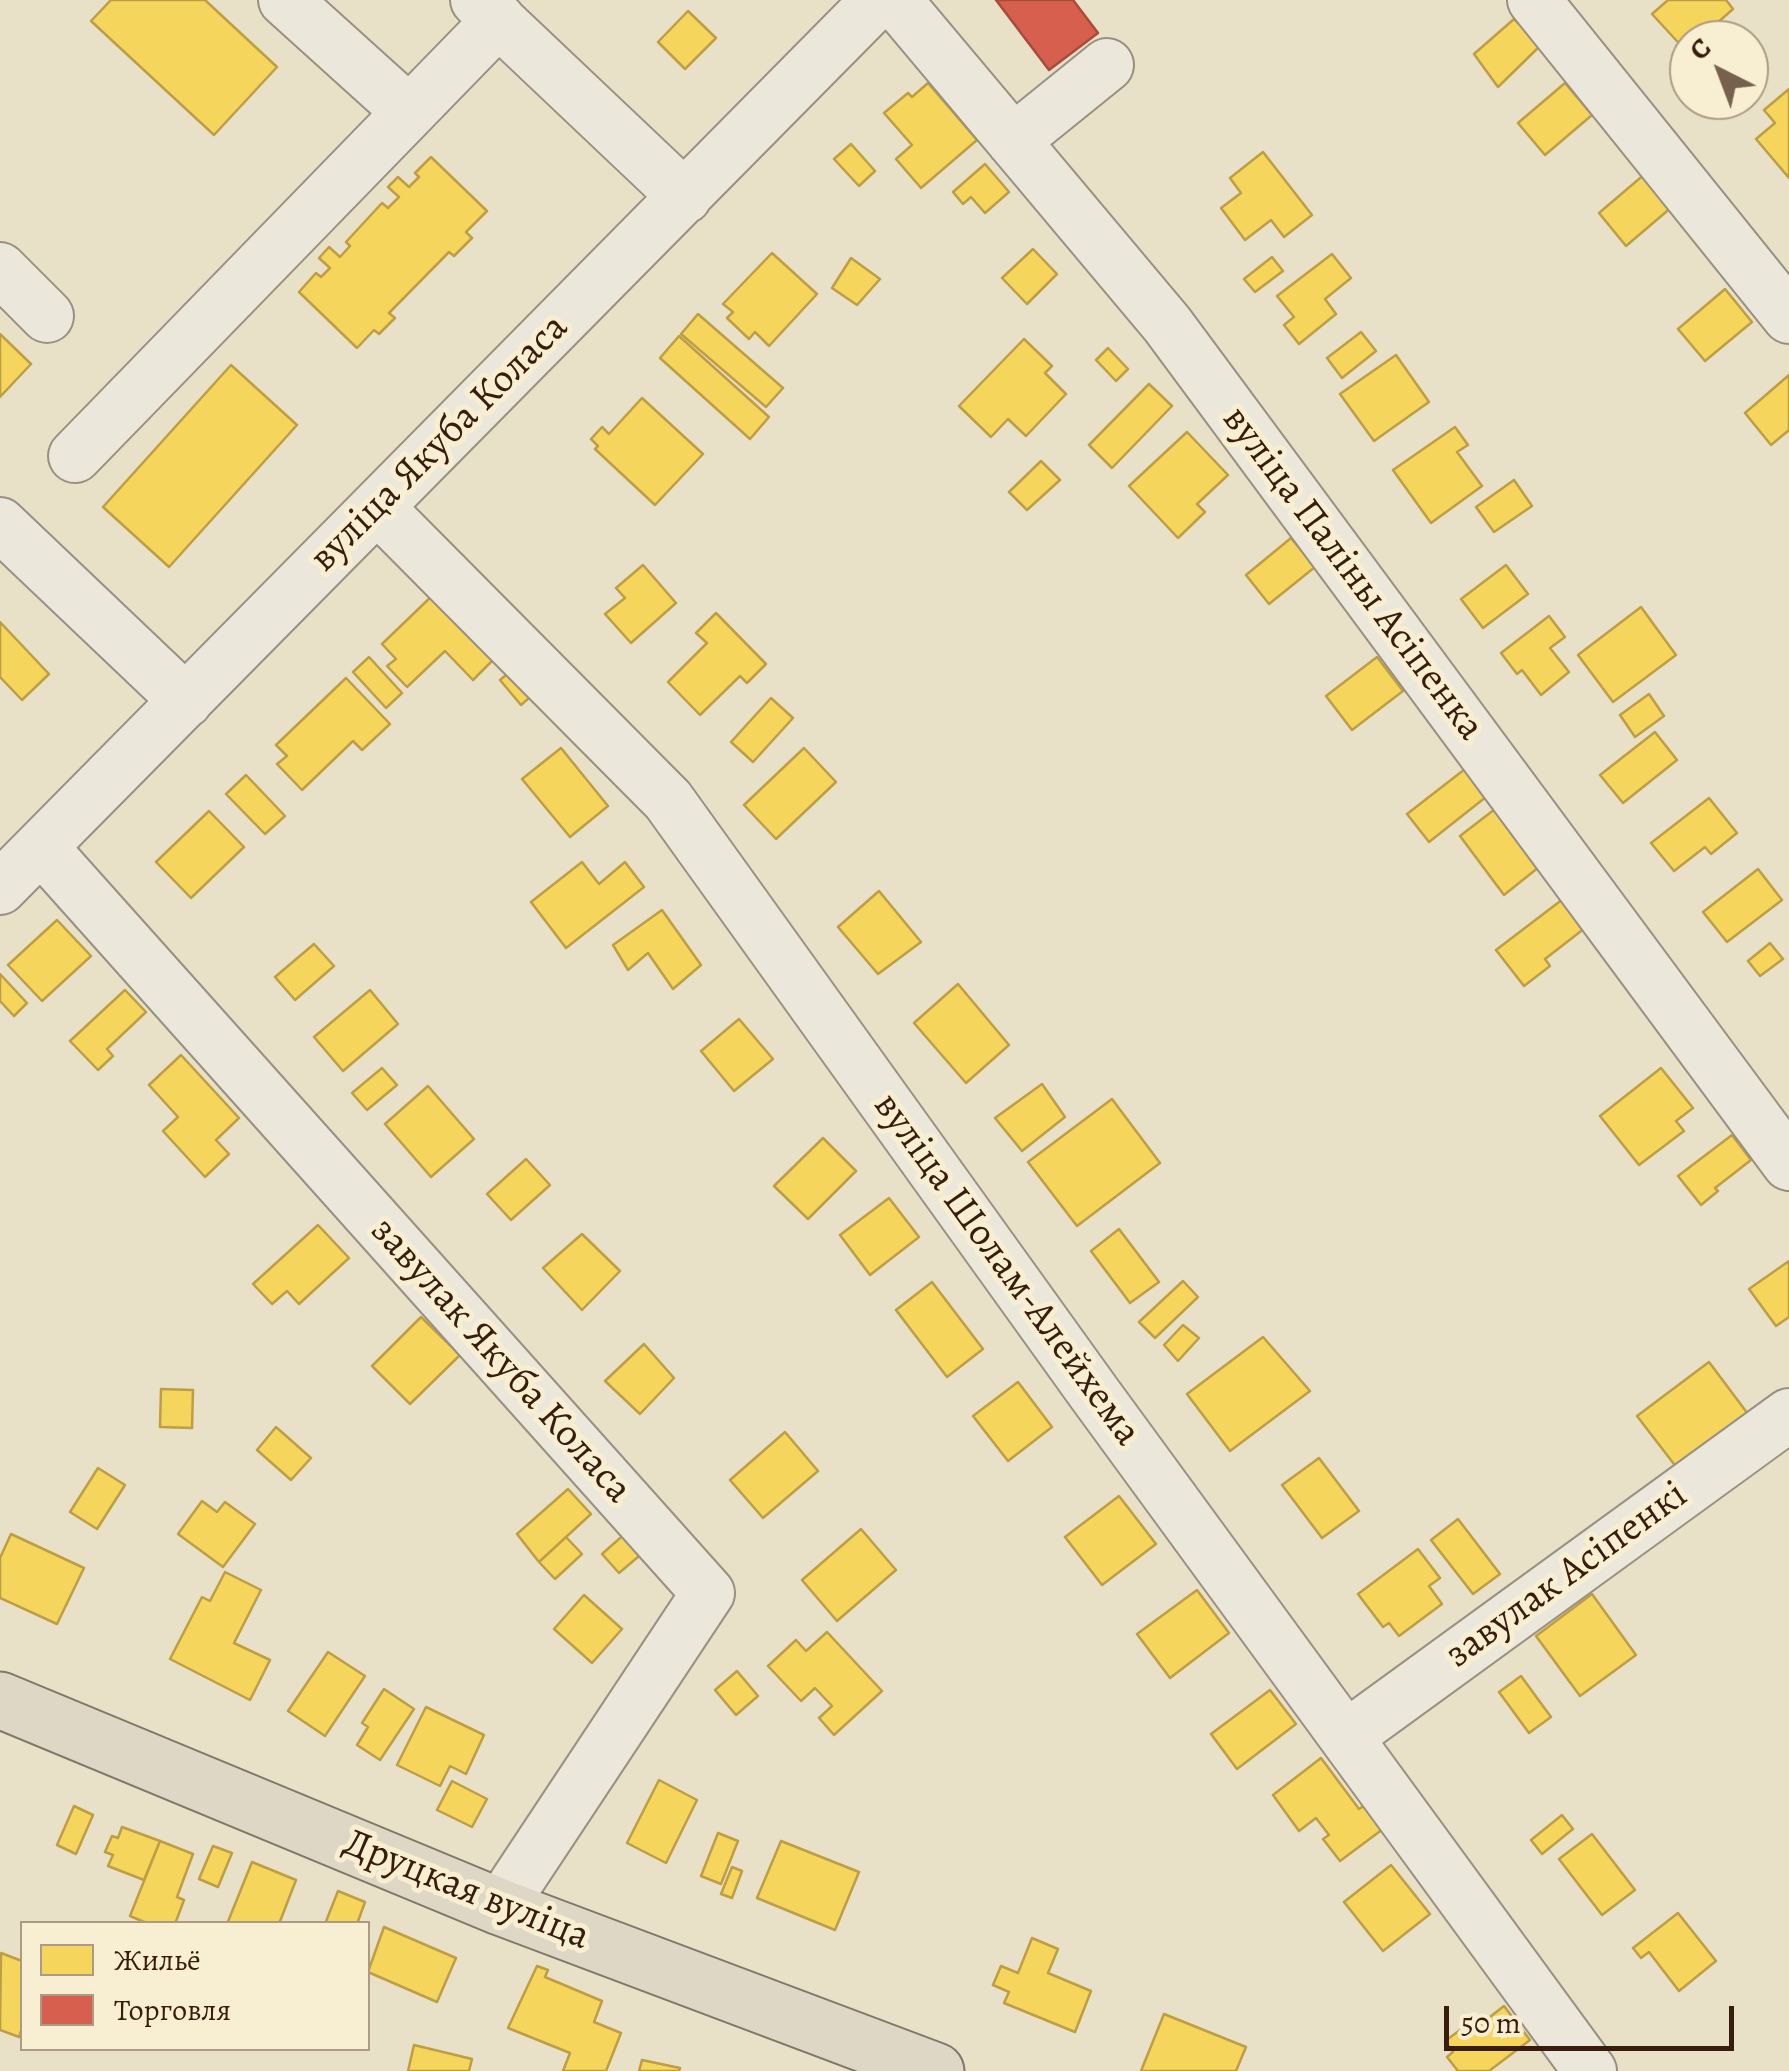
<!DOCTYPE html>
<meta charset="utf-8">
<style>
body{margin:0}
#map{position:relative;width:1789px;height:2071px;overflow:hidden;background:#e8e0c7;font-family:Alegreya,serif}
canvas{display:block}
.legend{position:absolute;left:20px;top:1921px;width:350px;height:130px;box-sizing:border-box;background:#f8efd2;border:2px solid #ab9b84;margin:0;padding:12px 18px;list-style:none;font-size:30px;color:#381c0e}
.legend li{display:flex;align-items:center;gap:20px;height:50px}
.legend b{width:50px;border:2px solid #ab9b84}
.north{position:absolute;left:1669px;top:20px;width:100px;height:100px;box-sizing:border-box;background:#f8efd2;border:2px solid #ab9b84;border-radius:50%;rotate:318deg;font-size:28px;font-weight:700;line-height:40px;text-align:center;color:#381c0e}
.north::after{content:'';display:block;margin:auto;width:35px;height:45px;background:#76614f;clip-path:polygon(50% 0,100% 100%,50% 72%,0 100%)}
.scale{position:absolute;left:1444px;top:2006px;width:290px;height:45px;box-sizing:border-box;border:5px solid #381c0e;border-top:0;padding-left:12px;font-size:30px;line-height:35px;white-space:nowrap;color:#381c0e;-webkit-text-stroke:8px #f8efd2;paint-order:stroke}
</style>
<div id="map">
<canvas width="1789" height="2071"></canvas>
<ul class="legend">
<li><b style="height:28px;background:#f6d55c"></b>Жильё</li>
<li><b style="height:28px;background:#d6604d"></b>Торговля</li>
</ul>
<div class="north">С</div>
<div class="scale">50 m</div>
</div>
<script>
const ctx = document.querySelector('canvas').getContext('2d');
ctx.lineJoin = 'round';
function paint(path, color) { ctx.fillStyle = color; ctx.fill(path, 'evenodd'); }
function trace(path, color, width, dash) { ctx.strokeStyle = color; ctx.lineWidth = width; ctx.lineCap = dash ? 'butt' : 'round'; ctx.setLineDash(dash || []); ctx.stroke(path); }
function drawText(font, color, halo, rows, align = 'center') {
  ctx.font = font + ' Alegreya,serif'; ctx.lineWidth = 10; ctx.setLineDash([]); ctx.textBaseline = 'middle'; ctx.strokeStyle = halo; ctx.fillStyle = color; for (const [text, x, y, turn = 0] of rows) {
    ctx.save(); ctx.translate(x, y); ctx.rotate((+turn || 0) * Math.PI / 180); ctx.textAlign = isNaN(turn) ? turn : align; if (halo) ctx.strokeText(text, 0, 0); ctx.fillText(text, 0, 0); ctx.restore();
  }
}
const homes = new Path2D(`
 M111 0H205L277 67 214 135 91 21Z
 M1668 0H1726L1733 9 1698 40H1689L1686 51 1652 14Z
 M688 11 716 38 685 69 658 42Z
 M1514 19 1541 45 1498 87 1474 54Z
 M928 83 977 140 921 188 896 159 912 145 884 113 908 93 912 97Z
 M1565 83 1592 115 1545 155 1518 123Z
 M1789 89V178L1756 139 1775 123 1764 110Z
 M851 144 875 171 859 186 834 159Z
 M1263 152 1312 215 1284 237 1271 220 1245 240 1221 208 1241 193 1230 178Z
 M431 157 487 211 466 232 472 238 454 256 449 252 389 313 395 318 379 334 374 330 357 348 299 292 316 273 321 277 330 268 319 258 329 247 340 257 350 246 346 242 382 203 388 208 399 197 388 187 398 177 409 187 419 177 415 173Z
 M985 164 1009 192 985 213 971 197 963 204 953 192Z
 M1646 173 1673 206 1626 246 1599 213Z
 M1033 249 1057 274 1027 304 1002 278Z
 M772 253 817 294 769 346 755 332 749 339 727 318 733 312 723 304Z
 M1332 254 1351 278 1325 299 1336 314 1299 344 1284 325 1294 317 1277 296Z
 M1272 257 1283 271 1255 292 1244 279Z
 M851 258 880 279 857 305 832 288Z
 M1725 289 1752 322 1705 361 1678 329Z
 M698 314 783 388 766 407 681 334Z
 M1361 332 1376 351 1342 378 1327 358Z
 M0 334 31 364 0 397Z
 M679 336 769 417 750 439 660 358Z
 M1024 339 1052 366 1045 373 1066 394 1026 436 1008 419 991 437 959 406Z
 M1108 348 1128 369 1116 381 1096 360Z
 M1396 355 1429 402 1374 441 1340 394Z
 M231 365 297 425 169 567 103 507Z
 M1789 375V430L1771 445 1745 413Z
 M1149 384 1172 406 1112 468 1089 445Z
 M642 398 703 454 655 505 595 449 598 446 591 439 602 427 609 434Z
 M1455 427 1468 445 1457 452 1482 486 1431 523 1393 470Z
 M1187 432 1228 475 1197 504 1205 512 1178 538 1129 486Z
 M1041 461 1060 480 1027 510 1009 492Z
 M1514 480 1532 506 1494 532 1476 507Z
 M1291 538 1315 567 1269 604 1246 575Z
 M643 565 676 603 631 643 605 614 625 598 616 588Z
 M1506 565 1528 594 1483 628 1461 599Z
 M435 593 496 657 473 680 445 651 407 687 387 666 396 659 382 644Z
 M1641 607 1676 655 1613 702 1578 655Z
 M716 613 766 664 747 683 740 676 700 715 668 682 707 643 696 633Z
 M1549 616 1565 637 1550 648 1569 672 1541 695 1522 670 1517 674 1501 653Z
 M0 622 49 674 22 700 0 677Z
 M369 657 402 693 386 708 353 672Z
 M1377 657 1403 691 1352 730 1326 696Z
 M518 665 539 689 521 705 500 680Z
 M346 678 390 724 362 750 353 741 302 790 277 764 287 756 276 745Z
 M1649 694 1664 716 1635 737 1620 715Z
 M771 698 793 718 753 762 731 742Z
 M1655 732 1677 760 1623 803 1600 775Z
 M561 748 608 806 570 837 522 779Z
 M804 748 836 782 776 839 744 805Z
 M1465 769 1486 797 1429 842 1407 814Z
 M246 775 285 816 265 834 226 794Z
 M1709 798 1737 833 1711 854 1705 847 1674 871 1651 843Z
 M1495 809 1539 867 1504 895 1460 836Z
 M209 811 244 847 191 898 156 862Z
 M582 862 599 884 625 862 644 887 566 948 531 902Z
 M1758 869 1782 900 1727 942 1703 912Z
 M879 891 921 942 878 974 838 927Z
 M1563 899 1585 928 1545 959 1550 966 1524 986 1496 950Z
 M662 910 701 965 673 989 648 953 628 970 613 945Z
 M57 920 91 956 42 1001 8 965Z
 M1770 943 1783 959 1760 976 1748 961Z
 M314 944 334 966 295 1000 275 977Z
 M0 974 27 1003 14 1016 0 1001Z
 M958 984 1009 1045 966 1083 914 1023Z
 M125 990 146 1012 107 1049 113 1056 98 1070 70 1041Z
 M370 990 398 1024 343 1071 314 1037Z
 M739 1019 773 1059 734 1091 701 1051Z
 M181 1055 239 1118 216 1140 229 1154 205 1177 163 1131 178 1117 149 1085Z
 M382 1068 397 1085 367 1110 352 1093Z
 M1661 1068 1693 1108 1676 1121 1684 1131 1639 1165 1600 1116Z
 M1042 1084 1065 1117 1022 1151 995 1118Z
 M428 1086 474 1139 431 1177 385 1124Z
 M1112 1099 1160 1163 1077 1226 1028 1162Z
 M1732 1135 1751 1160 1715 1188 1718 1191 1701 1205 1678 1176Z
 M823 1138 856 1171 808 1219 774 1186Z
 M526 1159 550 1185 511 1220 487 1194Z
 M889 1198 919 1237 870 1275 840 1235Z
 M318 1225 349 1258 299 1304 287 1291 272 1304 253 1284Z
 M1119 1229 1159 1282 1130 1303 1091 1251Z
 M582 1234 620 1271 582 1310 543 1268Z
 M1789 1261V1317L1776 1326 1749 1289Z
 M1183 1281 1198 1297 1155 1338 1139 1322Z
 M932 1282 983 1349 947 1377 896 1310Z
 M421 1317 460 1355 410 1404 372 1366Z
 M1183 1325 1199 1338 1178 1361 1164 1345Z
 M1263 1337 1310 1391 1230 1451 1187 1394Z
 M644 1344 674 1378 640 1414 605 1381Z
 M1709 1362 1748 1414 1677 1468 1637 1416Z
 M1018 1382 1052 1427 1008 1461 973 1416Z
 M161 1389 193 1390 192 1428 160 1427Z
 M276 1427 311 1458 291 1480 257 1450Z
 M785 1432 818 1471 763 1518 730 1480Z
 M1319 1458 1359 1511 1322 1538 1282 1485Z
 M98 1468 125 1485 97 1529 70 1512Z
 M568 1489 591 1514 539 1562 517 1534Z
 M1119 1496 1156 1544 1102 1585 1065 1537Z
 M202 1501 217 1512 225 1502 255 1524 223 1567 178 1534Z
 M1458 1519 1500 1574 1473 1594 1431 1540Z
 M861 1529 896 1570 837 1621 802 1580Z
 M628 1531 645 1551 619 1573 602 1554Z
 M11 1534 84 1568 57 1624 0 1598V1558Z
 M566 1537 582 1554 555 1579 539 1562Z
 M1418 1549 1440 1578 1429 1586 1442 1604 1399 1636 1389 1623 1383 1627 1358 1594Z
 M225 1572 261 1590 234 1643 270 1660 250 1700 170 1659 202 1597 210 1601Z
 M1197 1590 1229 1633 1170 1678 1137 1634Z
 M1592 1594 1636 1655 1580 1696 1536 1636Z
 M584 1595 622 1629 592 1663 554 1629Z
 M827 1632 882 1691 834 1735 819 1718 832 1706 815 1688 801 1701 768 1666 796 1640 806 1651Z
 M328 1652 365 1676 325 1736 288 1711Z
 M737 1671 758 1696 736 1715 715 1690Z
 M1521 1676 1551 1717 1529 1733 1499 1692Z
 M384 1689 414 1709 380 1760 357 1745 368 1727 362 1723Z
 M1270 1690 1296 1724 1237 1769 1211 1734Z
 M426 1707 484 1735 466 1774 450 1766 440 1786 397 1765Z
 M1321 1758 1359 1809 1365 1805 1383 1829 1340 1861 1323 1839 1329 1835 1316 1818 1299 1831 1273 1795Z
 M659 1780 697 1800 666 1863 627 1843Z
 M452 1781 487 1799 472 1827 437 1810Z
 M74 1806 93 1815 76 1854 57 1845Z
 M1562 1815 1573 1829 1542 1854 1531 1840Z
 M122 1827 160 1841 144 1880 108 1866 113 1855 105 1852 112 1836 118 1838Z
 M718 1833 738 1841 721 1884 701 1876Z
 M1592 1834 1635 1890 1602 1915 1559 1859Z
 M160 1841 193 1854 177 1897 184 1900 175 1924H149L130 1916Z
 M781 1841 859 1872 835 1930 757 1898Z
 M213 1846 232 1853 218 1887 199 1879Z
 M252 1862 296 1880 279 1924H227Z
 M1391 1865 1430 1914 1383 1951 1344 1902Z
 M732 1867 742 1871 732 1898 721 1894Z
 M338 1891 365 1902 357 1924H325Z
 M1678 1913 1716 1961 1679 1991 1649 1952 1641 1958 1633 1948Z
 M384 1927 456 1958 437 2002 368 1972Z
 M1032 1938 1058 1949 1048 1973 1091 1991 1075 2032 1004 2003 1009 1992 993 1985 1001 1966 1018 1973Z
 M1 1953 22 1961V2028L19 2037 0 2030Z
 M537 1966 548 1970 545 1977 602 2001 594 2022 621 2033 606 2071H563L570 2053 508 2028Z
 M1504 2006 1530 2040 1489 2071H1458L1447 2057 1453 2052 1445 2041 1467 2025 1472 2031Z
 M1164 2014 1246 2047 1236 2071H1141Z
 M414 2045 472 2059 469 2071H408Z
 M642 2060 680 2068 679 2071H639Z`);
paint(homes, '#f6d55c');
trace(homes, '#bd9e45', 2.5);
const shops = new Path2D(`
 M996 0H1073L1098 33 1049 70Z`);
paint(shops, '#d6604d');
trace(shops, '#a74c3a', 2.5);
const minor = new Path2D(`
 M285 0 409 112
 M477 0 685 197
 M895 0 1167 324 1789 1164
 M1534 0 1789 317
 M1013 141 1107 65
 M0 269 47 316
 M75 456 499 20
 M377 507 668 800 1094 1393 1590 2071
 M0 524 186 701
 M41 847 708 1593 500 1907
 M0 888 878 0
 M1346 1737 1789 1415`);
const major = new Path2D(`
 M0 1700 500 1907 936 2071`);
trace(minor, '#999081', 56);
trace(major, '#807769', 59);
trace(minor, '#ebe7db', 52);
trace(major, '#dfd7c5', 55);
drawText('40px', '#381c0e', '#f8efd2', [
 ["вуліца Якуба Коласа",440,444,-45],
 ["вуліца Паліны Асіпенка",1352,574,53],
 ["вуліца Шолам-Алейхема",1006,1270,54],
 ["завулак Якуба Коласа",500,1361,48],
 ["завулак Асіпенкі",1567,1576,-36],
 ["Друцкая вуліца",466,1891,22]
]);
</script>
